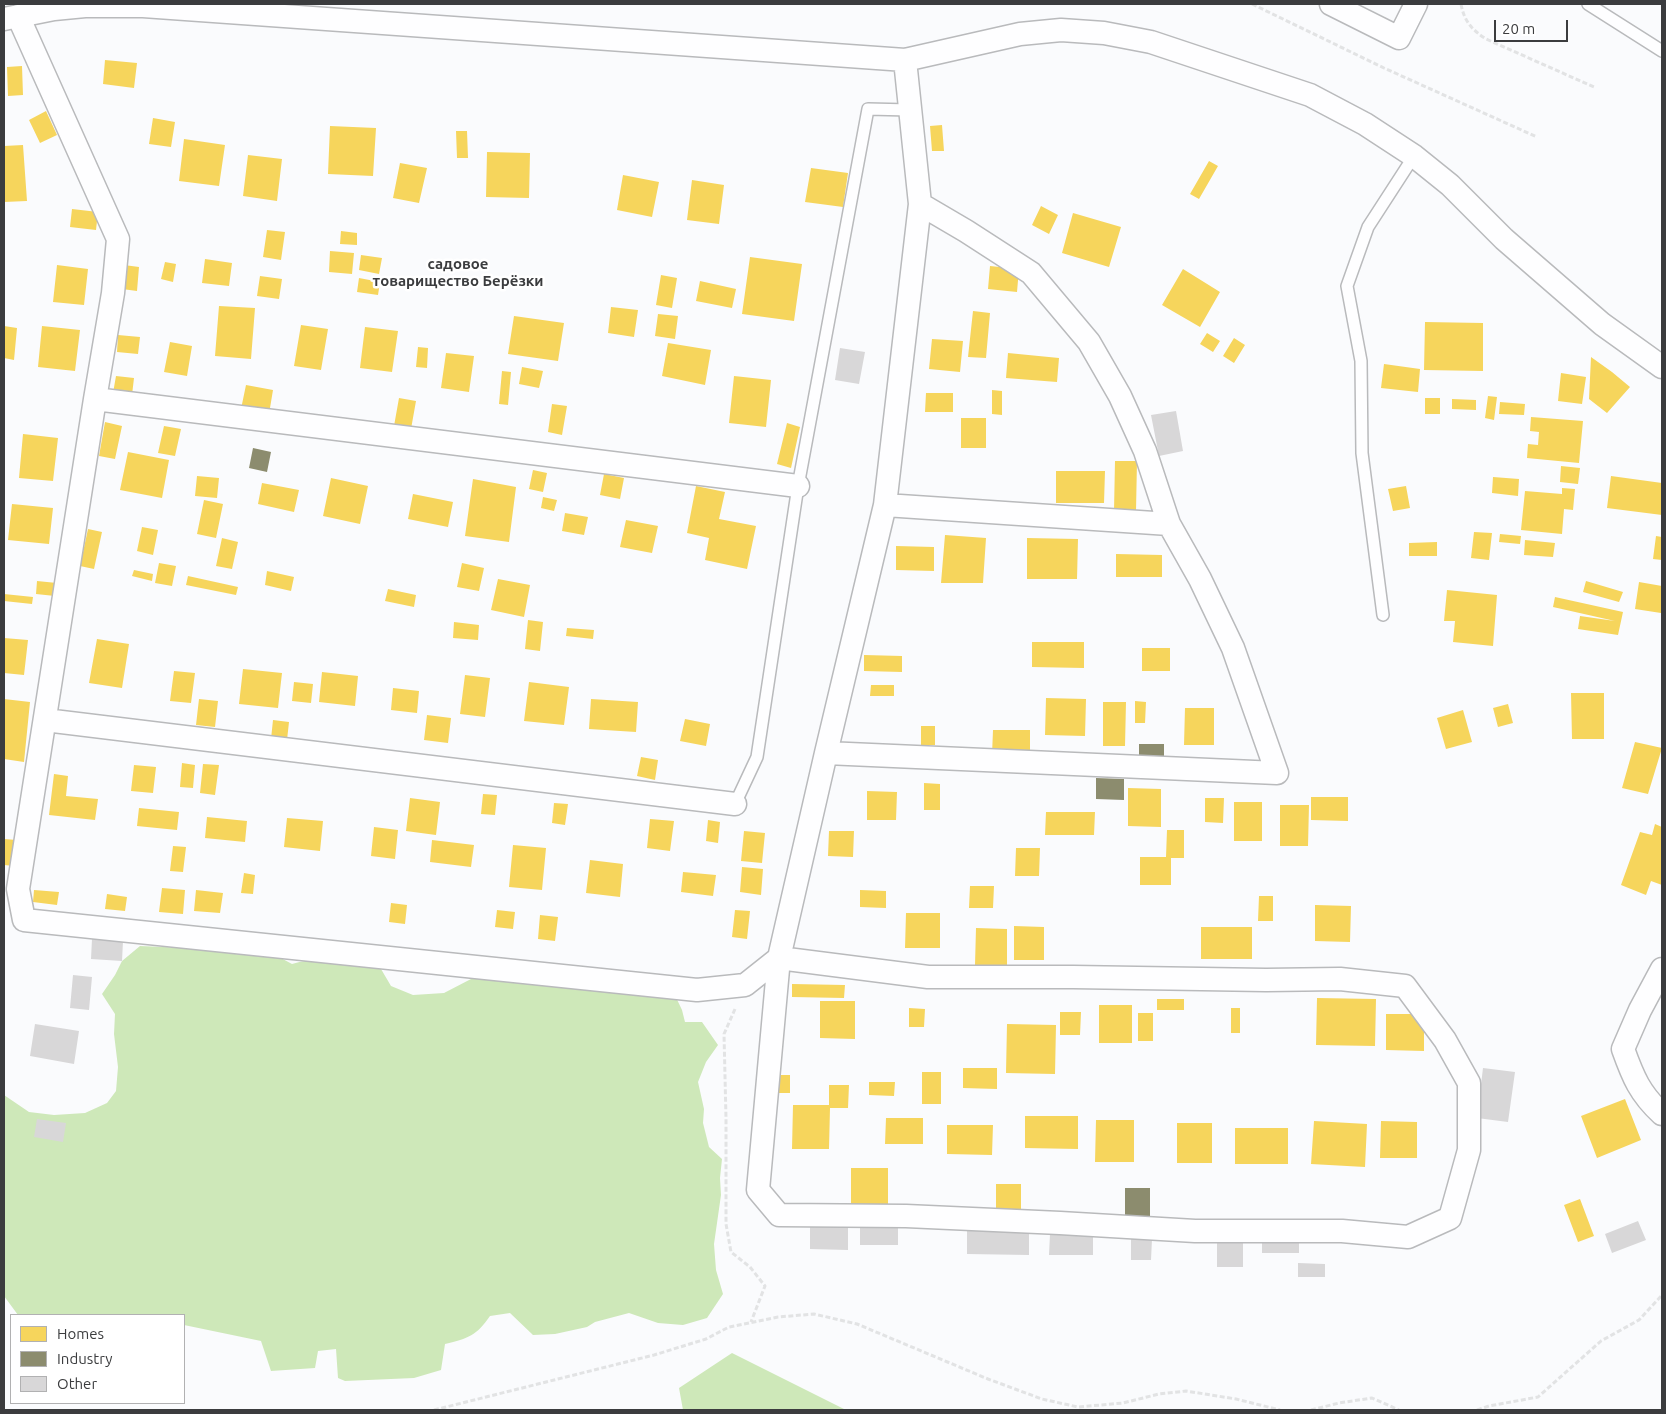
<!DOCTYPE html>
<meta charset="utf-8">
<style>
body{margin:0}
#map{position:relative;width:1666px;height:1414px;overflow:hidden;background:#fafbfd;font-family:Ubuntu,sans-serif}
canvas{display:block}
.frame{position:absolute;inset:0;border:5px solid #3b3c3e;pointer-events:none}
.legend{position:absolute;left:10px;top:1314px;width:175px;height:90px;box-sizing:border-box;background:#fff;border:1px solid #b1b1b2;margin:0;padding:6px 9px;list-style:none;font-size:15px;color:#3b3c3e}
.legend li{display:flex;align-items:center;gap:10px;height:25px}
.legend b{width:25px;border:1px solid #b1b1b2}
.scale{position:absolute;left:1494px;top:20px;width:74px;height:22px;box-sizing:border-box;border:2px solid #3b3c3e;border-top:0;padding-left:6px;font-size:15px;line-height:18px;white-space:nowrap;color:#3b3c3e;-webkit-text-stroke:4px #fff;paint-order:stroke}
</style>
<div id="map">
<canvas width="1666" height="1414"></canvas>
<div class="frame"></div>
<ul class="legend">
<li><b style="height:14px;background:#f6d55c"></b>Homes</li>
<li><b style="height:14px;background:#8c8c6e"></b>Industry</li>
<li><b style="height:14px;background:#d8d7d8"></b>Other</li>
</ul>
<div class="scale">20 m</div>
</div>
<script>
const ctx = document.querySelector('canvas').getContext('2d');
ctx.lineJoin = 'round';
function paint(path, color) { ctx.fillStyle = color; ctx.fill(path, 'evenodd'); }
function trace(path, color, width, dash) { ctx.strokeStyle = color; ctx.lineWidth = width; ctx.lineCap = dash ? 'butt' : 'round'; ctx.setLineDash(dash || []); ctx.stroke(path); }
function drawText(font, color, halo, rows, align = 'center') {
  ctx.font = font + ' Ubuntu,sans-serif'; ctx.lineWidth = 5; ctx.setLineDash([]); ctx.textBaseline = 'middle'; ctx.strokeStyle = halo; ctx.fillStyle = color; for (const [text, x, y, turn = 0] of rows) {
    ctx.save(); ctx.translate(x, y); ctx.rotate((+turn || 0) * Math.PI / 180); ctx.textAlign = isNaN(turn) ? turn : align; if (halo) ctx.strokeText(text, 0, 0); ctx.fillText(text, 0, 0); ctx.restore();
  }
}
paint(new Path2D(`
 M140 946 187 948 243 955 266 950 292 964C321 955 353 962 381 969L391 986 413 995 444 993 471 979 511 975 672 989 682 1010 685 1022H702L718 1045 706 1062 698 1082 704 1109 703 1123 709 1147 722 1159 720 1178 721 1195 714 1244 716 1270 723 1294 707 1318 683 1325 658 1323 629 1313 595 1322 587 1327 555 1334 533 1335 510 1313 490 1316C476 1336 469 1338 445 1344L441 1370 414 1378 345 1381 338 1378 336 1349 318 1351 315 1368 271 1371 261 1341 184 1325V1315H18L4 1296V1095L29 1112 54 1115 85 1113 107 1103 116 1091 118 1067 114 1034 115 1014 102 994 115 975 122 961Z
 M732 1353 846 1410H683L679 1388Z`), '#cee8b9');
paint(new Path2D(`
 M105 60 137 63 134 88 103 84Z
 M22 66 23 95 8 96 7 67Z
 M46 111 57 135 40 143 29 120Z
 M153 118 175 122 171 147 149 144Z
 M942 125 944 151H932L930 126Z
 M330 126 376 128 373 176 328 174Z
 M456 131H467L468 158H457Z
 M184 139 225 145 219 186 179 181Z
 M23 145 27 201 4 202V146Z
 M487 152 530 153 529 198 486 197Z
 M248 155 282 159 277 201 243 196Z
 M1209 161 1218 166 1199 199 1190 194Z
 M400 163 427 168 419 203 393 198Z
 M811 168 848 173 843 207 805 202Z
 M623 175 659 182 652 217 617 210Z
 M692 180 724 185 719 224 687 220Z
 M1041 206 1058 215 1049 234 1032 225Z
 M72 209 98 212 96 230 70 227Z
 M1073 213 1121 227 1109 267 1062 253Z
 M267 230 285 232 281 260 263 257Z
 M341 231 357 233V245L340 244Z
 M330 251 354 253 352 274 329 272Z
 M361 255 382 258 379 274 359 270Z
 M750 257 802 264 794 321 742 314Z
 M205 259 232 263 229 286 202 283Z
 M165 262 176 264 173 282 161 279Z
 M57 265 88 269 84 305 53 302Z
 M124 265 139 267 137 291 122 289Z
 M990 266 1019 269 1017 292 988 289Z
 M1183 269 1220 292 1200 327 1162 305Z
 M661 275 677 278 672 308 656 305Z
 M260 276 282 279 279 299 257 296Z
 M359 278 380 282 378 295 357 292Z
 M700 281 736 289 732 308 696 301Z
 M219 306 255 308 251 359 215 356Z
 M611 307 638 310 634 337 608 333Z
 M973 311 990 313 986 358 968 357Z
 M658 314 678 316 675 339 655 336Z
 M514 316 564 323 558 361 508 354Z
 M1425 322 1483 323V371L1424 370Z
 M301 325 328 329 321 370 294 366Z
 M4 326 17 328 14 360 4 358Z
 M42 326 80 330 75 371 38 367Z
 M365 327 398 331 392 372 360 368Z
 M1207 333 1220 341 1213 352 1200 344Z
 M118 335 140 337 138 354 117 352Z
 M1234 338 1245 345 1234 363 1223 356Z
 M932 339 963 341 960 372 929 369Z
 M170 342 192 346 187 376 164 372Z
 M668 343 711 350 705 385 662 376Z
 M418 347 428 348 427 368 416 367Z
 M446 353 474 356 469 392 441 388Z
 M1008 353 1059 358 1057 382 1006 378Z
 M1591 357 1612 372 1630 387 1607 413 1589 399Z
 M1384 364 1420 369 1418 392 1381 388Z
 M522 367 543 371 539 388 519 384Z
 M502 371 511 372 508 405 499 404Z
 M1561 373 1586 377 1582 404 1558 401Z
 M116 376 134 378 132 395 113 393Z
 M734 376 771 380 766 427 729 423Z
 M246 385 273 390 269 414 241 409Z
 M992 390 1002 391V415L992 414Z
 M926 393H953V412H925Z
 M1488 396 1497 397 1494 420 1485 418Z
 M399 398 416 401 411 429 394 426Z
 M1425 398H1440V414H1425Z
 M1452 399 1476 400V410L1452 409Z
 M1500 402 1525 404 1524 415 1499 414Z
 M552 404 567 406 562 435 548 432Z
 M1531 417 1583 421 1579 463 1527 458 1528 444 1538 445 1539 432 1530 431Z
 M961 418H986V448H961Z
 M105 422 122 426 115 459 99 456Z
 M787 423 800 427 791 468 777 464Z
 M164 426 181 429 175 456 158 453Z
 M23 434 58 438 53 481 19 478Z
 M128 452 169 460 162 498 120 490Z
 M1115 461H1137L1136 511H1114Z
 M1561 466 1580 468 1578 484 1560 482Z
 M533 470 547 473 543 492 529 489Z
 M1056 471H1105L1104 503H1056Z
 M604 474 624 478 620 499 600 495Z
 M197 476 219 478 217 498 195 496Z
 M1611 476 1662 483V515L1607 508Z
 M1493 477 1519 479 1518 496 1492 493Z
 M331 478 368 486 360 524 323 516Z
 M473 479 516 487 509 542 465 536Z
 M262 483 299 490 294 512 258 504Z
 M696 486 725 492 719 519 756 526 747 569 705 560 709 538 687 533Z
 M1406 486 1410 508 1393 511 1388 489Z
 M1562 488 1575 489 1573 510 1564 509 1562 534 1521 530 1525 491 1562 494Z
 M413 494 453 502 448 527 408 519Z
 M543 497 557 500 554 511 541 508Z
 M204 500 223 504 216 538 197 534Z
 M12 504 53 508 49 544 8 540Z
 M565 513 588 517 584 535 562 531Z
 M626 520 658 526 652 553 620 547Z
 M142 527 158 530 153 555 137 551Z
 M88 529 102 532 94 569 80 566Z
 M1474 532 1492 533 1489 560 1471 558Z
 M1500 534 1521 536 1520 544 1499 542Z
 M945 535 986 538 983 583H941Z
 M1656 536 1662 537V560L1653 559Z
 M222 538 238 542 232 569 216 566Z
 M1027 538 1078 539 1077 579H1027Z
 M1525 540 1555 543 1553 557 1524 555Z
 M1437 542V556H1409V543Z
 M896 546 934 547V571L896 570Z
 M1116 554 1162 555V577H1116Z
 M159 563 176 566 172 586 155 583Z
 M462 563 484 568 479 591 457 587Z
 M134 570 153 574 152 581 132 576Z
 M267 571 294 577 291 591 265 585Z
 M188 576 238 587 236 595 186 585Z
 M498 579 530 585 524 617 491 610Z
 M37 581 57 583 55 596 36 594Z
 M1586 581 1623 592 1619 602 1583 592Z
 M1639 582 1662 586 1661 613 1635 609Z
 M388 589 416 595 414 607 385 601Z
 M1447 590 1497 595 1493 646 1453 642 1455 621H1444Z
 M4 594 33 597 32 604 4 601Z
 M1555 597 1623 612 1618 635 1578 629 1580 616 1615 621 1553 607Z
 M528 620 543 622 540 651 525 649Z
 M454 622 479 625 478 640 453 638Z
 M567 628 594 630 593 639 566 636Z
 M4 638 28 640 24 675 4 673Z
 M97 639 129 644 122 688 89 683Z
 M1032 642H1084V668L1032 667Z
 M1142 648H1170V671H1142Z
 M864 655 902 656V672L864 671Z
 M243 669 282 673 278 708 239 704Z
 M174 671 195 673 191 703 170 701Z
 M322 672 358 676 355 706 319 702Z
 M465 675 490 678 485 717 460 714Z
 M294 682 313 684 311 703 292 701Z
 M529 682 569 687 564 725 524 721Z
 M871 685H894V696H870Z
 M393 688 419 691 417 713 391 710Z
 M1571 693H1604V739H1572Z
 M1046 698 1086 699 1085 736 1045 735Z
 M4 699 30 702 24 762 4 759Z
 M199 699 218 701 215 727 196 725Z
 M591 699 638 702 636 732 589 729Z
 M1135 701 1146 702 1145 723H1135Z
 M1103 702H1126L1125 746H1103Z
 M1508 704 1513 723 1498 727 1493 708Z
 M1185 708H1214V745H1184Z
 M1463 710 1472 742 1446 749 1437 718Z
 M427 715 451 718 448 743 424 740Z
 M685 719 710 724 706 746 680 741Z
 M273 720 289 722 287 740 271 739Z
 M921 726H935V745H921Z
 M993 730H1030V755H992Z
 M1635 742 1662 748 1648 794 1622 788Z
 M641 757 658 760 655 780 637 776Z
 M182 763 195 765 193 788 180 787Z
 M203 764 219 765 215 795 200 793Z
 M134 765 156 767 153 793 131 791Z
 M54 774 68 776 66 796 98 799 95 820 49 815Z
 M924 783 940 784V810H924Z
 M1128 788 1161 789V827L1128 826Z
 M867 791 897 792 896 820H867Z
 M483 794 497 795 495 815 481 814Z
 M1311 797H1348V821L1311 820Z
 M410 798 440 802 436 835 406 831Z
 M1205 798H1224L1223 823 1205 822Z
 M1234 802H1262V841H1234Z
 M554 803 568 804 565 825 552 823Z
 M1280 805H1309L1308 846H1280Z
 M139 808 179 812 177 830 137 826Z
 M1046 812H1095L1094 835H1045Z
 M207 817 247 821 245 842 205 838Z
 M287 818 323 821 320 851 284 847Z
 M650 819 674 821 670 851 647 848Z
 M708 820 720 822 718 843 706 841Z
 M1655 824 1662 827V885L1651 881 1646 895 1621 885 1640 832 1652 835Z
 M374 827 398 830 395 859 371 856Z
 M1167 830H1184V858H1171V885H1140V857H1166Z
 M744 831 765 833 762 863 741 861Z
 M829 831H854L853 857 828 856Z
 M4 839 17 840 14 866 4 865Z
 M432 840 474 845 471 867 430 862Z
 M513 845 546 848 542 890 509 887Z
 M173 846 186 847 183 872 170 871Z
 M1016 848H1040L1039 876H1015Z
 M590 860 623 864 620 897 586 893Z
 M742 867 763 869 761 895 740 892Z
 M683 872 716 875 713 896 681 892Z
 M244 873 255 875 253 894 241 893Z
 M970 886H994L993 908H969Z
 M162 888 185 890 183 914 159 912Z
 M34 890 59 892 57 905 33 902Z
 M196 890 223 893 220 913 194 911Z
 M860 890 886 891V908L860 907Z
 M107 894 127 897 125 911 105 909Z
 M1259 896H1273V921H1258Z
 M391 903 407 905 405 924 389 922Z
 M1315 905 1351 906 1350 942 1315 941Z
 M497 910 515 912 513 929 495 927Z
 M735 910 750 911 747 939 732 937Z
 M906 913H940V948H905Z
 M540 915 558 917 555 941 538 939Z
 M1014 926 1044 927V960H1014Z
 M1201 927H1252V959H1201Z
 M976 928 1007 929V966L975 965Z
 M792 984 845 985 844 998 792 997Z
 M1317 998 1376 999 1375 1046 1316 1045Z
 M1157 999H1184V1010H1157Z
 M820 1001H855V1039L820 1038Z
 M1099 1005H1132V1043H1099Z
 M909 1008 925 1009 924 1027H909Z
 M1231 1008H1240V1033H1231Z
 M1060 1012H1081L1080 1035H1060Z
 M1138 1013H1153V1041H1138Z
 M1386 1014H1424V1051L1386 1050Z
 M1007 1024 1056 1025 1055 1074 1006 1073Z
 M963 1068H997V1089L963 1088Z
 M922 1072H941V1104H922Z
 M774 1075H790V1093H774Z
 M869 1082H895L894 1096 869 1095Z
 M829 1085H849L848 1108H830L829 1149H792L793 1105H829Z
 M1625 1099 1641 1140 1597 1158 1581 1116Z
 M1025 1116H1078V1149L1025 1148Z
 M886 1118H923V1144H885Z
 M1096 1120H1134V1162H1095Z
 M1314 1121 1367 1124 1365 1167 1311 1164Z
 M1381 1121 1417 1122V1158H1380Z
 M1177 1123H1212V1163H1177Z
 M947 1125H993L992 1155 947 1154Z
 M1235 1128H1288V1164H1235Z
 M851 1168H888V1207L851 1206Z
 M996 1184H1021V1209H996Z
 M1580 1199 1594 1236 1578 1242 1564 1205Z`), '#f6d55c');
paint(new Path2D(`
 M253 448 271 452 267 472 249 468Z
 M1139 744H1164V758H1139Z
 M1096 778 1124 779V800L1096 799Z
 M1125 1188H1150V1220L1125 1219Z`), '#8c8c6e');
paint(new Path2D(`
 M840 348 865 352 859 384 835 380Z
 M1176 411 1183 451 1159 456 1151 415Z
 M92 939 123 941 122 961 91 959Z
 M73 975 92 977 89 1010 70 1008Z
 M35 1024 79 1031 74 1064 30 1056Z
 M1483 1068 1515 1072 1508 1122 1477 1118Z
 M37 1119 66 1123 63 1142 34 1137Z
 M1638 1221 1646 1240 1612 1253 1605 1234Z
 M860 1225H898V1245H860Z
 M810 1227H848V1250L810 1249Z
 M967 1230H1029V1255L967 1254Z
 M1050 1234 1093 1235V1255H1049Z
 M1217 1238H1243V1267H1217Z
 M1131 1239H1152L1151 1260H1131Z
 M1262 1240 1299 1241V1253H1262Z
 M1298 1263 1325 1264V1277H1298Z`), '#d8d7d8');
const lane = new Path2D(`
 M1588 4 1662 51
 M1383 615 1362 453 1361 361 1347 286 1368 227 1414 156
 M735 804 757 757 798 486 868 109 910 110`);
const street = new Path2D(`
 M1331 4 1399 38 1416 4
 M18 16 118 239 113 293 95 399 18 889 24 920 697 990 745 985 779 958 928 977H1073L1266 980 1340 979 1405 986 1445 1040 1469 1083V1150L1450 1218 1408 1237 1342 1231H1195L1060 1223 906 1216 779 1215 758 1190 779 958 826 753 885 505 920 204 905 60
 M4 19 54 9 85 6H143L905 60 1020 34 1061 30 1104 33 1151 42 1310 95 1365 124 1414 156 1450 185 1504 239 1602 324 1662 367
 M95 399 798 486
 M885 505 1169 524
 M45 720 735 804
 M826 753 1277 773 1233 648 1200 579 1169 524 1145 451 1120 396 1089 342 1031 273 966 231 920 204
 M1662 969 1640 1010 1623 1049C1633 1077 1640 1094 1662 1114`);
trace(lane, '#b9babc', 14);
trace(street, '#b9babc', 25);
trace(new Path2D(`
 M1252 4 1384 68 1537 137
 M1461 4C1464 21 1472 30 1486 39L1594 87
 M735 1009 724 1034 726 1118V1224L731 1252 750 1267 765 1286 751 1322
 M434 1410 654 1355 706 1339 729 1327 778 1317 814 1314 857 1324 988 1379 1042 1399 1078 1407 1123 1403 1159 1394 1186 1391 1236 1399 1280 1410
 M1311 1410 1339 1403 1372 1398 1399 1410
 M1477 1410 1489 1406 1538 1397 1601 1341 1639 1320 1662 1295`), '#e2e3e4', 3, [5, 2.5]);
trace(lane, '#fefeff', 11);
trace(street, '#fefeff', 22);
drawText('bold 15px', '#3b3c3e', '#fff', [
 ["садовое",458,264],
 ["товарищество Берёзки",458,281]
]);
</script>
